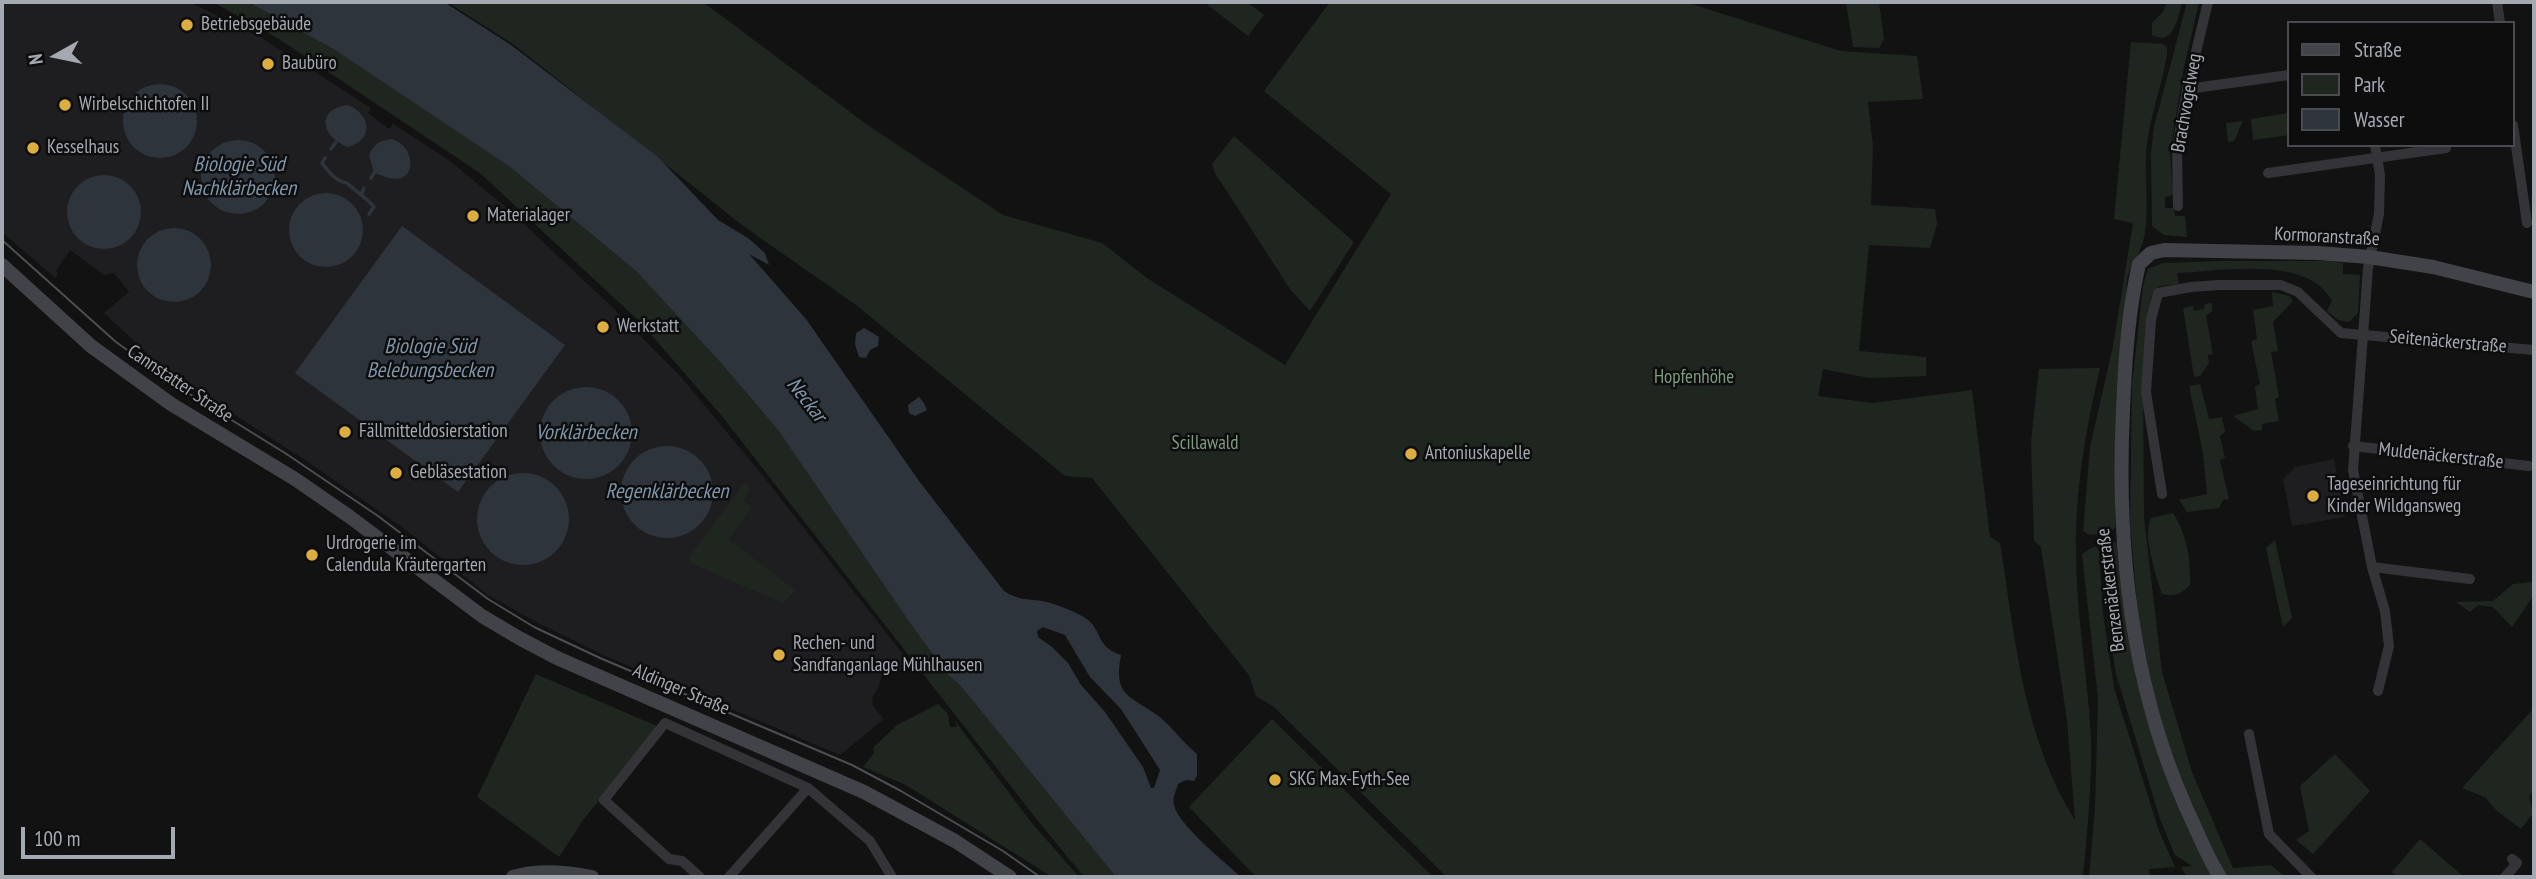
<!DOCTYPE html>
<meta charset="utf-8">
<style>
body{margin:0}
#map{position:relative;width:2536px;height:879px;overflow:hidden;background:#121213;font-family:"PT Sans Narrow",sans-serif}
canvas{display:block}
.frame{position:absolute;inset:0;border:4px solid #a5a9b2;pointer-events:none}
.legend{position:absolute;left:2287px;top:21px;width:228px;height:126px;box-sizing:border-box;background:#0d0d0e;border:2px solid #4a4b50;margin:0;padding:9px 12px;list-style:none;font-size:21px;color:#a5a9b2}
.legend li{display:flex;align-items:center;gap:14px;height:35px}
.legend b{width:35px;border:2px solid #4a4b50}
.north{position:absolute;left:21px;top:21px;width:70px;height:70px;-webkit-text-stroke:5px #0d0d0e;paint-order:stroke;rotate:261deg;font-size:19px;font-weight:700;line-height:28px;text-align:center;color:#a5a9b2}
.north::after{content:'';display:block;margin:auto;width:24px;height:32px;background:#a5a9b2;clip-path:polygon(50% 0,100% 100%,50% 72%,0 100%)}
.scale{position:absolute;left:21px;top:827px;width:154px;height:32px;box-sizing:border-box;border:4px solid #a5a9b2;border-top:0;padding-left:9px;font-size:21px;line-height:24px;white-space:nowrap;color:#a5a9b2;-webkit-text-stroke:5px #0d0d0e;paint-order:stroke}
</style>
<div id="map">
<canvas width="2536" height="879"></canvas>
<div class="frame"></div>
<ul class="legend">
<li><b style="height:9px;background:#424348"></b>Straße</li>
<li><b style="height:19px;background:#1f2620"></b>Park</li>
<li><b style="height:19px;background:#2d343b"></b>Wasser</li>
</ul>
<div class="north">N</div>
<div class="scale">100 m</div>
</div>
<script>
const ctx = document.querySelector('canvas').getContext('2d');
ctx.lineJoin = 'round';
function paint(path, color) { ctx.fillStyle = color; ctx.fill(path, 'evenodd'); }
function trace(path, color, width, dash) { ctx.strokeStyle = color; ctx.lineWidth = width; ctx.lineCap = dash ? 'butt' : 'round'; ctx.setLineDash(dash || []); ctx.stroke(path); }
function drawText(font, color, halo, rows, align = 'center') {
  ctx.font = font + ' "PT Sans Narrow",sans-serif'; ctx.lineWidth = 5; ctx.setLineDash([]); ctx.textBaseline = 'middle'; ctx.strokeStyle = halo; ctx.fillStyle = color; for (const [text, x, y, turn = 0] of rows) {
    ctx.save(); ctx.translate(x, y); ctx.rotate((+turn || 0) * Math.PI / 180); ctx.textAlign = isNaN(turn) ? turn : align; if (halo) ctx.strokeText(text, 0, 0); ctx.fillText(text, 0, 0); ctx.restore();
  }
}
paint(new Path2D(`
 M2 2H189L259 36 371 108 368 113 389 129 393 124 449 160 507 208 610 305 681 377 759 471 910 663 895 674 885 664 878 688 872 698 873 706 884 719 840 755 603 655 538 623 488 595 402 527 305 460 165 370 104 313 129 292 114 273 104 275 70 250 56 271 58 273 55 278 2 232Z
 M2334 459 2345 517 2292 526 2283 479 2295 467Z`), '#1e1e20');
paint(new Path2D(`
 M213 2H248L335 50 510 167 636 271 721 363 778 430 912 626 948 675 960 685 1116 877H1086L1080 872 1038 821 721 415 641 323 480 173 279 39Z
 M447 2H703L866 124 1003 215 1102 243 1147 278 1285 365 1391 194 1264 91 1330 2H1685L1841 51 1917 56 1923 99 1868 102 1873 147 1871 205 1935 209 1937 224 1930 248 1869 245 1859 351 1926 357V376L1869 378 1823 369 1818 396 1873 403 1972 390 1990 537 2000 543C2015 637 2023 738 2075 820L2067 720 2041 547 2034 541 2031 442 2039 369 2100 368C2086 428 2075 491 2076 553 2076 615 2088 677 2091 739 2092 785 2087 832 2083 877H1447L1274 707 1256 696 1249 675 1092 478 1065 476 856 305 746 228 513 44Z
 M1204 2H1247L1264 15 1248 36Z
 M1846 2H1879L1884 39 1879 48 1853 47Z
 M2167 2H2182C2178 17 2174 47 2152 35V23L2163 12Z
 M2187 2H2199L2184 67 2170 152 2173 195 2165 197V208H2174L2175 216H2185L2187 237 2164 235 2152 226 2151 154 2154 127Z
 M2131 42 2163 44 2167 48V54C2162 88 2148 120 2146 154 2144 183 2151 217 2142 245 2138 259 2130 264 2127 279L2115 449V528L2105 533 2090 535 2083 531 2090 447 2113 346 2133 223 2114 219Z
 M2289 113V135L2253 140 2251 119Z
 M2243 121 2234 141 2228 142 2226 123Z
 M1234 136 1354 242 1310 311 1290 289 1215 173 1212 164Z
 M2219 261H2329L2343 263V274L2360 275 2358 313 2349 322 2338 320 2327 311 2332 300C2328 295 2323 288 2317 284 2284 260 2217 271 2177 273L2179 284 2159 286 2151 296 2143 384 2144 518 2162 672 2192 772 2233 868 2271 865 2285 877H2228L2224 871 2198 819 2161 735 2138 616 2130 522 2132 385 2143 286 2148 269 2163 263Z
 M2272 292 2289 296 2293 301 2273 322 2278 351 2271 352 2279 397 2275 399 2279 421 2262 424V430L2254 431 2233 416 2258 409 2255 387 2260 384 2251 341 2257 339 2253 310 2273 306Z
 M2212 303V311L2206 316 2213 354 2208 355 2209 363 2200 376 2194 377 2183 308 2193 306 2194 311 2204 309 2205 304Z
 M2200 384 2209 419 2222 417 2225 432 2220 436 2225 458 2220 460 2229 499 2223 500 2219 508 2187 512 2179 500 2207 494 2203 453 2189 386Z
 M745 482 750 490 743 501 751 508 729 540 795 590 783 603 690 563V556Z
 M2173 513C2187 534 2191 561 2190 585 2182 594 2174 597 2162 594 2156 575 2142 535 2151 518Z
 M2275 540 2292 618 2283 627 2266 548Z
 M2116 542C2126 639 2144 738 2187 826 2196 844 2203 862 2216 877H2187L2181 867 2192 866 2175 855 2160 819 2116 674 2108 622 2104 577V545Z
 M2093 547H2097L2099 551 2103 613 2114 688 2159 831 2175 867 2149 869 2150 877H2089L2095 808 2098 698 2082 554Z
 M2534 582V595L2512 627 2493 607 2478 605 2470 612 2456 602 2493 601 2513 584Z
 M536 674 659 727 583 820 559 857 477 797Z
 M938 704 948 714 950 727H957L955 721 1031 822 1079 877H1052L906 785 863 767 874 753 873 748 897 725Z
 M2533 709 2534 791 2529 796 2533 813 2521 829 2497 811 2485 797 2462 788Z
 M1272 719 1433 877H1256L1189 807Z
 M2335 754 2370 791 2313 854 2296 840 2309 831 2300 786Z
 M2420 839 2464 877H2398L2392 872Z`), '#1f2620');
paint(new Path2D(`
 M248 2H444L511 45 658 157 718 220 748 238 765 253 769 265 749 254 806 319 919 481 1004 591C1018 600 1026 599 1042 601 1054 603 1073 611 1084 617 1104 630 1094 646 1121 655 1113 696 1129 695 1157 715 1172 726 1182 742 1197 754V776L1194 781 1186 780 1178 784C1176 791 1172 798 1174 805 1178 825 1225 862 1241 877H1116L960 685 948 675 912 626 778 430 721 363 636 271 510 167 335 50ZM1043 627 1065 635 1090 677 1121 709 1160 770 1154 788H1151L1143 767 1105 712 1081 685 1068 663 1052 647 1038 637 1037 631Z
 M123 121a37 37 0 1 1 74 0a37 37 0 1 1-74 0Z
 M348 105C371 114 374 140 348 147 321 137 315 109 348 105Z
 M392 139C415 147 417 178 396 179 389 179 381 175 374 173L369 155C374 144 380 140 392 139Z
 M201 177a37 37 0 1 1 74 0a37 37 0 1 1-74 0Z
 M67 212a37 37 0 1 1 74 0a37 37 0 1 1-74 0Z
 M289 230a37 37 0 1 1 74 0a37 37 0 1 1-74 0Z
 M402 226 565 345 458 492 295 373Z
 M137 265a37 37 0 1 1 74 0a37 37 0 1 1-74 0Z
 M864 328 879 337 878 346 870 350 866 358 859 357 855 344 856 333Z
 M540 433a46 46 0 1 1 92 0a46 46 0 1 1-92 0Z
 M919 397 924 403 927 410 915 416 909 413 908 405Z
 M621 492a46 46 0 1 1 92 0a46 46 0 1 1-92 0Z
 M477 519a46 46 0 1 1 92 0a46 46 0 1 1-92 0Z`), '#2d343b');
trace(new Path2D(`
 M331 149 336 142
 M325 158 322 163C329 172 335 181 347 183 356 192 366 197 374 207L369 214
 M371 178 374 173
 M361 195 364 188`), '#2d343b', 3.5);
trace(new Path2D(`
 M2497 2 2500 23
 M2187 89 2289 75
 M2513 125 2527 223
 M2375 145 2380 175 2379 214 2368 268 2353 470 2372 567 2385 611 2389 646 2378 691
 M2268 173 2446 148
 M2178 206 2177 148 2187 89 2208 2
 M2353 446 2529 466
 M2162 494 2146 392 2151 320 2158 293 2191 287 2219 285H2281L2298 292 2341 333 2534 350
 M2372 567 2470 579
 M2249 734 2269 834 2311 877
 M700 877 682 861 669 859 604 800 665 723 808 788 870 841 892 877
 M729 877 808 788
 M2505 877 2517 863 2512 859`), '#343438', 10);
trace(new Path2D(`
 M2 265 91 346 171 404 295 479 350 517 482 616 519 638 557 658 864 792 955 841 1010 877
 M513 877C538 869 567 872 592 877
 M2220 877C2210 861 2202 843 2194 825 2132 696 2116 553 2123 411 2125 362 2128 312 2139 264L2151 253 2164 250 2318 253 2369 257 2433 267 2534 292`), '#424348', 14);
trace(new Path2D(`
 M2 240 116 342 183 390 285 453 378 516 488 599 534 627 600 658 852 765 901 791 1003 851 1040 877`), '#4d4e53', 2);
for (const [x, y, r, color] of [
 [187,25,7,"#dcad41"],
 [268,64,7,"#dcad41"],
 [65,105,7,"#dcad41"],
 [33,148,7,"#dcad41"],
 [473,216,7,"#dcad41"],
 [603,327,7,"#dcad41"],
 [345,432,7,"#dcad41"],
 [1411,454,7,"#dcad41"],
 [396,473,7,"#dcad41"],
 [2313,496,7,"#dcad41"],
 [312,555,7,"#dcad41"],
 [779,655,7,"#dcad41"],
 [1275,780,7,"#dcad41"]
]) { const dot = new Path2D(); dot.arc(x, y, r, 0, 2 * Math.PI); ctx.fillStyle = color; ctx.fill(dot); trace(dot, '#0d0d0e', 2.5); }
drawText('19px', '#a5a9b2', '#0d0d0e', [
 ["Betriebsgebäude",201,25],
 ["Baubüro",282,64],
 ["Wirbelschichtofen II",79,105],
 ["Kesselhaus",47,148],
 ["Materialager",487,216],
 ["Werkstatt",617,327],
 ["Fällmitteldosierstation",359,432],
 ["Antoniuskapelle",1425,454],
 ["Gebläsestation",410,473],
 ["Tageseinrichtung für",2327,485],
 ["Kinder Wildgansweg",2327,507],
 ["Urdrogerie im",326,544],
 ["Calendula Kräutergarten",326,566],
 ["Rechen- und",793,644],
 ["Sandfanganlage Mühlhausen",793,666],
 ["SKG Max-Eyth-See",1289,780]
], 'left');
drawText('19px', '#a5a9b2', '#0d0d0e', [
 ["Brachvogelweg",2187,103,-80],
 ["Kormoranstraße",2327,237,3],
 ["Seitenäckerstraße",2448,342,5],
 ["Cannstatter Straße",180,384,34],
 ["Muldenäckerstraße",2441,456,6],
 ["Benzenäckerstraße",2111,590,-97],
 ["Aldinger Straße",681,690,23]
]);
drawText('19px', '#7e9b81', '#0d0d0e', [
 ["Hopfenhöhe",1694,378],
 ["Scillawald",1205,444]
]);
drawText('italic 21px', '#7f95aa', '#0d0d0e', [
 ["Biologie Süd",239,165],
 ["Nachklärbecken",239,189],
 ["Biologie Süd",430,347],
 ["Belebungsbecken",430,371],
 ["Neckar",806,400,52],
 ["Vorklärbecken",586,433],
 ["Regenklärbecken",667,492]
]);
</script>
